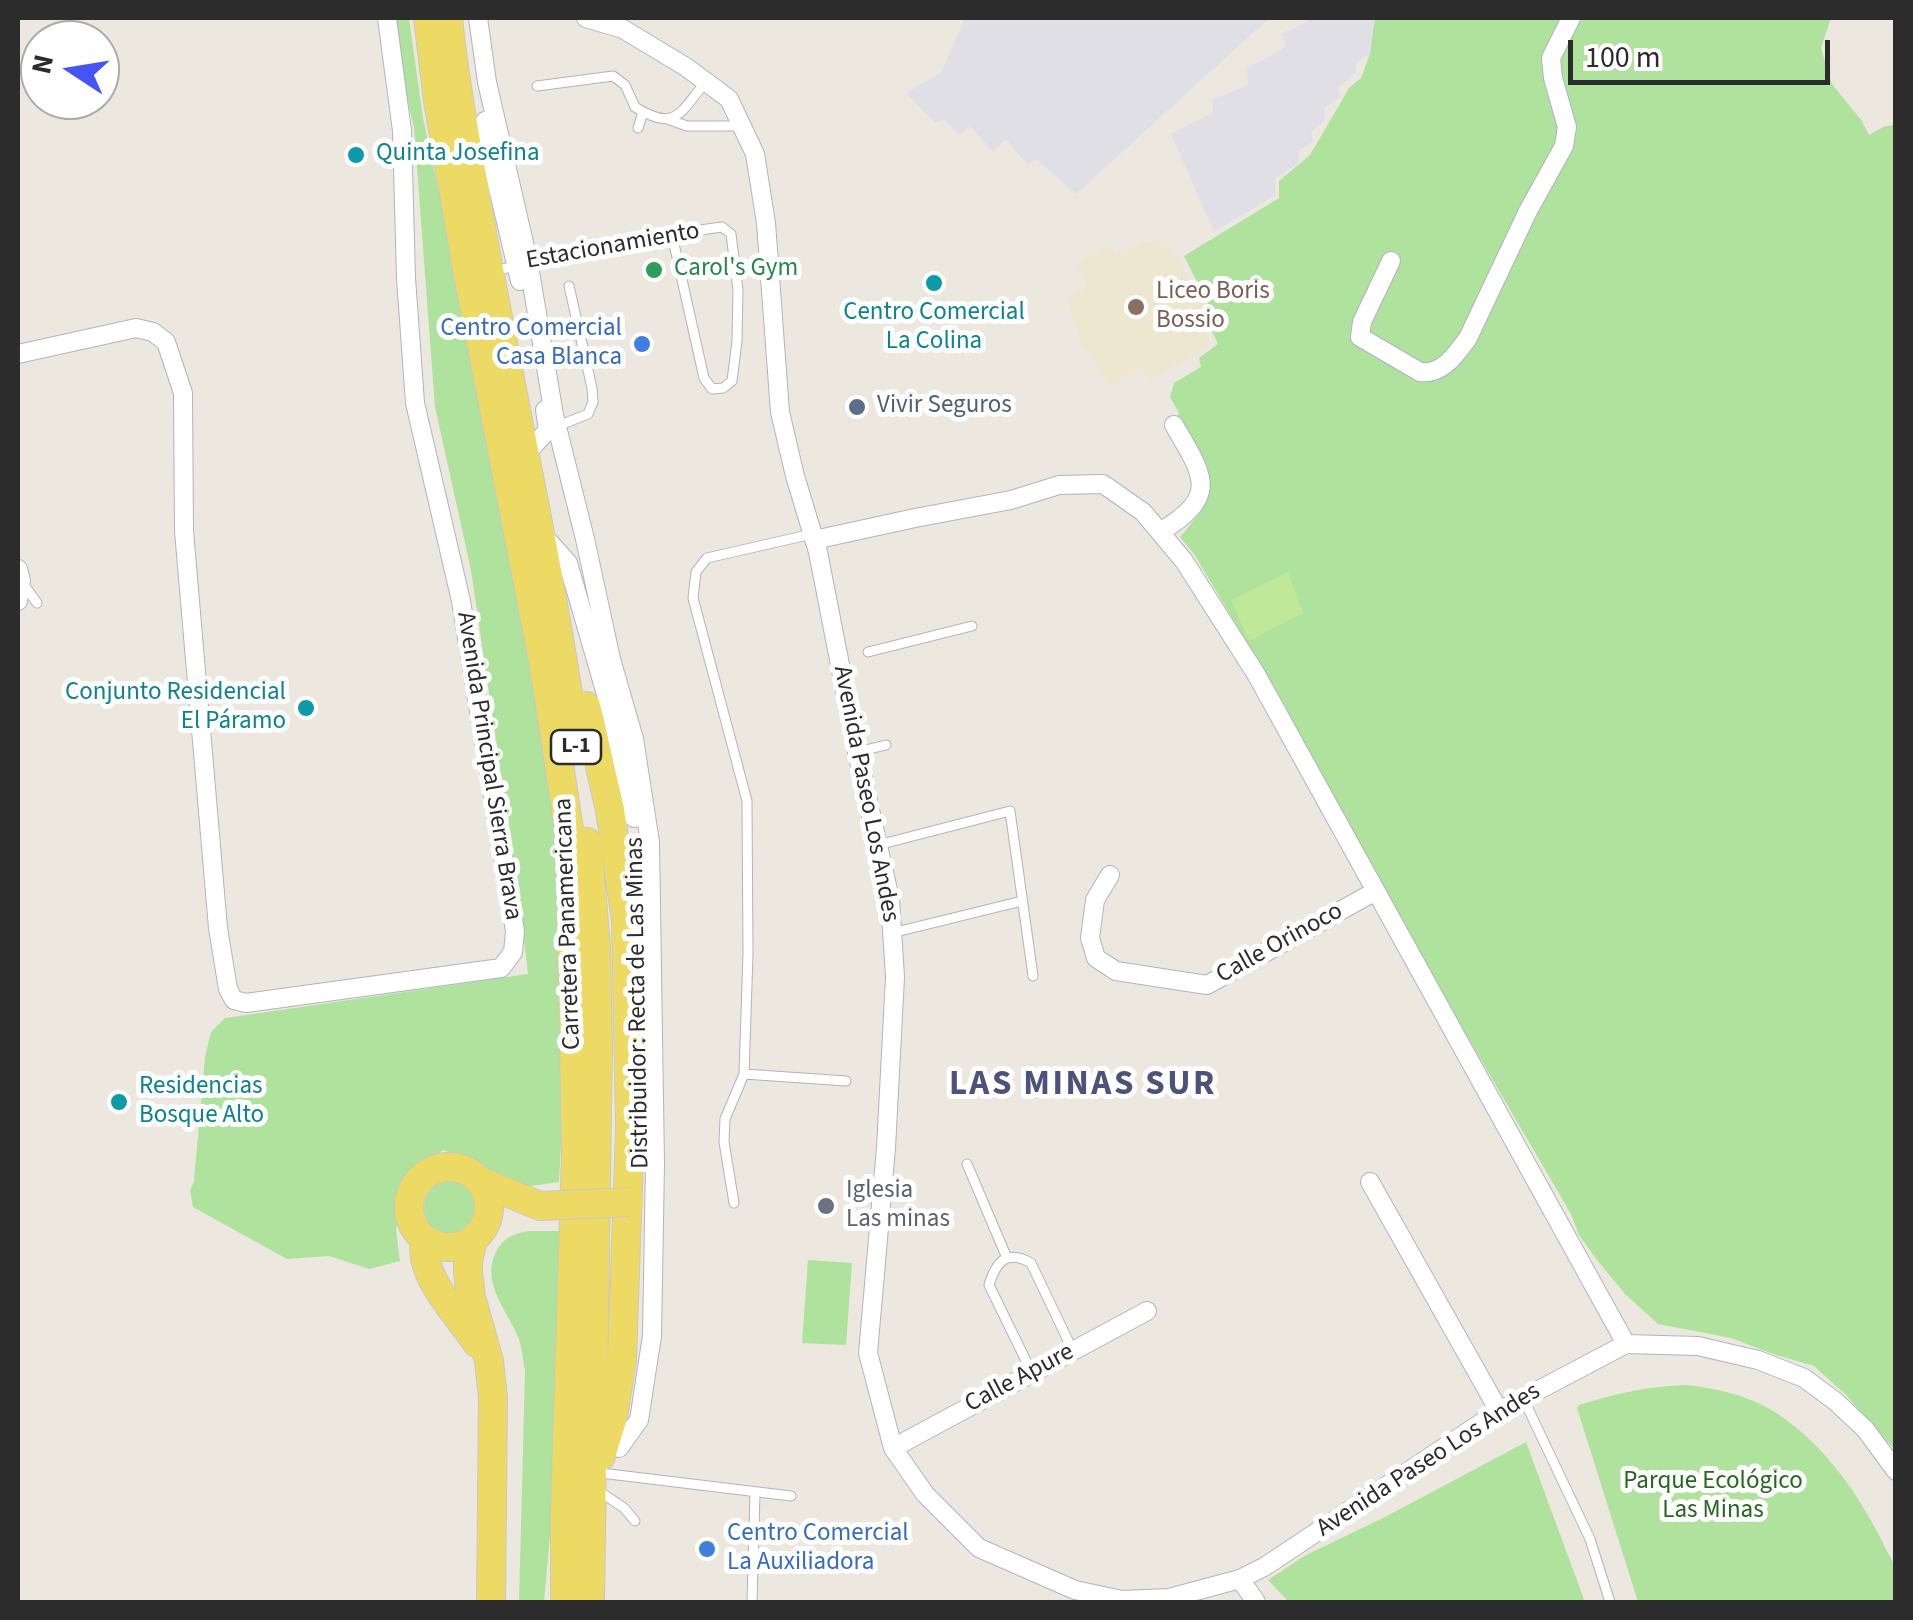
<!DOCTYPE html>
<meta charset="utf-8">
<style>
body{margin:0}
#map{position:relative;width:1913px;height:1620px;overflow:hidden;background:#ede8df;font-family:"Source Sans 3",sans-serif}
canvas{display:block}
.frame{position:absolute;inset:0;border:20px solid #2c2c2c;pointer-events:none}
.north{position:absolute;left:20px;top:20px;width:100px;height:100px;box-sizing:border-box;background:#fff;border:2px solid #ababab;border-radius:50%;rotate:282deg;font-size:28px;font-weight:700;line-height:40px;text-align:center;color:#2c2c2c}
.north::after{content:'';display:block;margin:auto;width:35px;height:45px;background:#4454f5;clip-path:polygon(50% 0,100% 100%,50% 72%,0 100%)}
.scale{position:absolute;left:1568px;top:40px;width:262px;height:45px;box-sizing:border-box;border:5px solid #2c2c2c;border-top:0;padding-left:12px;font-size:30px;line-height:35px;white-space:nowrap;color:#2c2c2c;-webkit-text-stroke:8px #fff;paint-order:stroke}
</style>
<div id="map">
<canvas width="1913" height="1620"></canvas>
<div class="frame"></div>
<div class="north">N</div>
<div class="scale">100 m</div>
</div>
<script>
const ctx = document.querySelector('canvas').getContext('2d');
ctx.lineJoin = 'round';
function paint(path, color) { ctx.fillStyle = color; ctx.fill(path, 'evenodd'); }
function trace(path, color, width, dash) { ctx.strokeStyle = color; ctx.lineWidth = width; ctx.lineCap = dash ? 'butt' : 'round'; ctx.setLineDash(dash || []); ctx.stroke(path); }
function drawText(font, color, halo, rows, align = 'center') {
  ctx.font = font + ' "Source Sans 3",sans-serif'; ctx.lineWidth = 10; ctx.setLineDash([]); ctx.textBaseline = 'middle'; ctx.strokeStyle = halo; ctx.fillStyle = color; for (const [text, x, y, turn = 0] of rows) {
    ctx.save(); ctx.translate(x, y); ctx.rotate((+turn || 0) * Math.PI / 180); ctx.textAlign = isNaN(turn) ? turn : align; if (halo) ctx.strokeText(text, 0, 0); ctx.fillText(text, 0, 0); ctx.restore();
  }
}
paint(new Path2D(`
 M965 18H1267L1268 19 1076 194 1036 159 1028 165 1006 139 993 152 970 126 959 135 945 120 935 123 906 93 941 73Z
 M1307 18H1375L1370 54 1356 63V72L1338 88 1340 98 1324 108 1325 121 1311 131 1313 142 1298 151 1299 163 1275 178 1276 195 1214 232 1171 134 1213 113 1212 100 1248 85 1247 68 1286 47 1281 34 1308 21Z`), '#e1dfe6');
paint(new Path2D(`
 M1144 241 1169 245 1208 316 1200 321 1211 343 1150 380 1143 367 1109 385 1081 341 1067 300 1087 287 1077 264 1110 245 1116 256Z`), '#eee7cf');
paint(new Path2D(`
 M396 18H409L423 118 498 464 564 865V1089L559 1182 518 1188 475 1162 443 1150 408 1181 396 1230 400 1261 369 1269 329 1256 287 1259 193 1207 190 1191 194 1181 205 1057 211 1032 225 1018 528 974 520 905 471 570 435 407 414 128 405 89Z
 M1375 18H1831L1821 48 1832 84 1862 121 1869 135 1885 126 1896 125 1895 1450 1846 1395 1814 1366 1776 1355 1731 1338 1658 1324 1626 1295 1597 1260 1579 1235 1571 1214 1391 906 1324 784 1287 709 1194 554 1180 537 1201 512 1202 478 1174 425 1179 413 1170 397 1174 383 1201 367 1199 358 1218 344 1209 325 1216 320 1184 256 1279 198V181L1310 155 1349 88 1361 78 1370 54Z
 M424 1208a28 28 0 1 1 56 0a28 28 0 1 1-56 0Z
 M530 1231H562L552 1514 544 1602H519L525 1371C523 1361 522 1349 519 1339 508 1311 479 1282 497 1250 504 1237 515 1233 530 1231Z
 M808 1260 852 1263 846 1345 802 1343Z
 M1686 1385C1714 1388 1743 1394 1768 1408 1819 1437 1857 1491 1883 1543 1887 1552 1894 1562 1896 1571 1897 1581 1896 1593 1895 1602H1638L1577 1408 1579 1405C1614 1394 1649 1386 1686 1385Z
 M1526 1442 1585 1602H1289L1268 1580 1306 1555 1385 1517Z`), '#aee29d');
paint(new Path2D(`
 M1288 572 1303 613 1249 641 1231 600Z`), '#bfe999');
const lane = new Path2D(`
 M537 86 613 76 625 85 635 107C676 133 680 112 706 82
 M670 120 687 126H741
 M638 128 643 112
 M492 273C564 247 646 238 722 227L731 234 738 290 737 341 732 381 723 388 712 389 704 378 672 235
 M555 427 588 414 593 402 592 388 569 286
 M24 585 37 603
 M868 652 972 626
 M857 752 886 745
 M878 845 1010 811 1033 976
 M892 933 1022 901
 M744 1074 846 1081
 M967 1164 1007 1258
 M734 1203 724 1142 725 1119 744 1074 748 954 747 801 693 598 696 572 707 558 812 534
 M1032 1373 989 1285C996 1262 1006 1249 1031 1263L1073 1351
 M1523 1398 1590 1539 1610 1602
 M601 1473 791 1496
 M599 1491 624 1508 635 1521
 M752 1602 755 1493`);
const street = new Path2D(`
 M478 18 487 82 528 260 554 415 585 539 611 659 634 739 650 842 655 1164 652 1336 639 1420 619 1448
 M586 18 623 29 686 67 729 99 755 154 766 223 780 412 795 476 818 552 857 752 890 899 895 977 886 1148 868 1353 893 1448 925 1494 979 1548 1075 1590 1122 1600 1169 1598 1240 1579 1264 1567 1499 1411 1626 1344 1256 674 1184 561 1143 512 1103 484 1059 485 1011 500 915 518 814 540
 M485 121 490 154 520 281
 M1391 261 1362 322 1360 337 1420 372C1443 375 1456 354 1468 338L1528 211 1564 146 1567 127 1553 78 1551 58 1571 18
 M18 354 136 328 153 332 166 342 183 393 184 531 218 928 228 989 234 1000 246 1003 501 968 513 952 515 931 461 601 415 403 406 278 402 131 387 18
 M525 455 548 430 545 410
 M1160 532C1219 496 1205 478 1174 425
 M541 533 568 563 612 715 634 818
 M18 569 21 581 18 601
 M1110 875 1095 900 1090 938 1096 958 1116 971 1207 985 1374 892
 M1370 1182 1499 1411
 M1626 1344 1698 1346 1758 1360 1804 1378 1835 1401 1865 1429 1896 1471
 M893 1448 1147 1311
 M1240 1579 1256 1602`);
const primary = new Path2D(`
 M428 18 438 101 469 280 544 666 570 836 576 1152 565 1507V1602
 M448 18C455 86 468 153 480 221 511 394 550 566 575 740
 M586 706 610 810 626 921 630 1129 622 1360 613 1417 601 1456
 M587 842 596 946 598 1044 590 1602
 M409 1207a40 40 0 1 1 80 0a40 40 0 1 1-80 0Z
 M480 1181 540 1206
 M425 1240C418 1276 458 1314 477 1343
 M473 1240 468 1261V1272L471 1297 489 1361 493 1398 491 1602`);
trace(lane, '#b2b3bf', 11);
trace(street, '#b2b3bf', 20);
trace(primary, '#c8c8c8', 30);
trace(lane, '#fff', 9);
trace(street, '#fff', 18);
trace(primary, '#edda64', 28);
const primaryBridge = new Path2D(`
 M540 1206 629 1202`);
trace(primaryBridge, '#c8c8c8', 30, []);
trace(primaryBridge, '#edda64', 28);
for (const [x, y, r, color] of [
 [356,155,10,"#0f9aa8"],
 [654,270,10,"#2e9e5b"],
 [934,283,10,"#0f9aa8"],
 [1136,307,10,"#8d6e63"],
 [642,344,10,"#3f7fe0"],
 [857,407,10,"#5c6f8a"],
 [306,708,10,"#0f9aa8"],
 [119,1102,10,"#0f9aa8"],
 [826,1206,10,"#6b7280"],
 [707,1549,10,"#3f7fe0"]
]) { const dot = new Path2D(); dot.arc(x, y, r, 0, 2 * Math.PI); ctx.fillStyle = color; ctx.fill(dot); trace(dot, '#fff', 4); }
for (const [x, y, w] of [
 [576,747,50]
]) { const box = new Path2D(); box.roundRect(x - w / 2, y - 17, w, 34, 8); ctx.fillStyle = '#fff'; ctx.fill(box); trace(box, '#2c2c2c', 2.5); }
drawText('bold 22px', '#2c2c2c', null, [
 ["L-1",576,747]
]);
drawText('25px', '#0d838f', '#fff', [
 ["Quinta Josefina",376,155],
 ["Centro Comercial",934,314,"center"],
 ["La Colina",934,343,"center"],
 ["Conjunto Residencial",286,694,"right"],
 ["El Páramo",286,723,"right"],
 ["Residencias",139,1088],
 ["Bosque Alto",139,1117]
], 'left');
drawText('25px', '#2c2c2c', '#fff', [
 ["Estacionamiento",613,247,-10],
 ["Avenida Principal Sierra Brava",488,766,81],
 ["Avenida Paseo Los Andes",865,794,79],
 ["Carretera Panamericana",569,924,-92],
 ["Calle Orinoco",1280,944,-29],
 ["Distribuidor: Recta de Las Minas",639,1003,-91],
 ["Calle Apure",1020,1379,-28],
 ["Avenida Paseo Los Andes",1429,1461,-33]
]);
drawText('25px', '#27864d', '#fff', [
 ["Carol's Gym",674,270]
], 'left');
drawText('25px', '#785e54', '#fff', [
 ["Liceo Boris",1156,293],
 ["Bossio",1156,322]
], 'left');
drawText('25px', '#366cbe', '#fff', [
 ["Centro Comercial",622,330],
 ["Casa Blanca",622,359],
 ["Centro Comercial",727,1535,"left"],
 ["La Auxiliadora",727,1564,"left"]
], 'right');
drawText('25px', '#4e5e75', '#fff', [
 ["Vivir Seguros",877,407]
], 'left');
drawText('25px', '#5b616d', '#fff', [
 ["Iglesia",846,1192],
 ["Las minas",846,1221]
], 'left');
drawText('25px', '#25681d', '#fff', [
 ["Parque Ecológico",1713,1483],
 ["Las Minas",1713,1512]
]);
ctx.letterSpacing = '2.5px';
drawText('bold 35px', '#4d517c', '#fff', [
 ["LAS MINAS SUR",1083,1086]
]);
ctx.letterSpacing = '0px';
</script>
